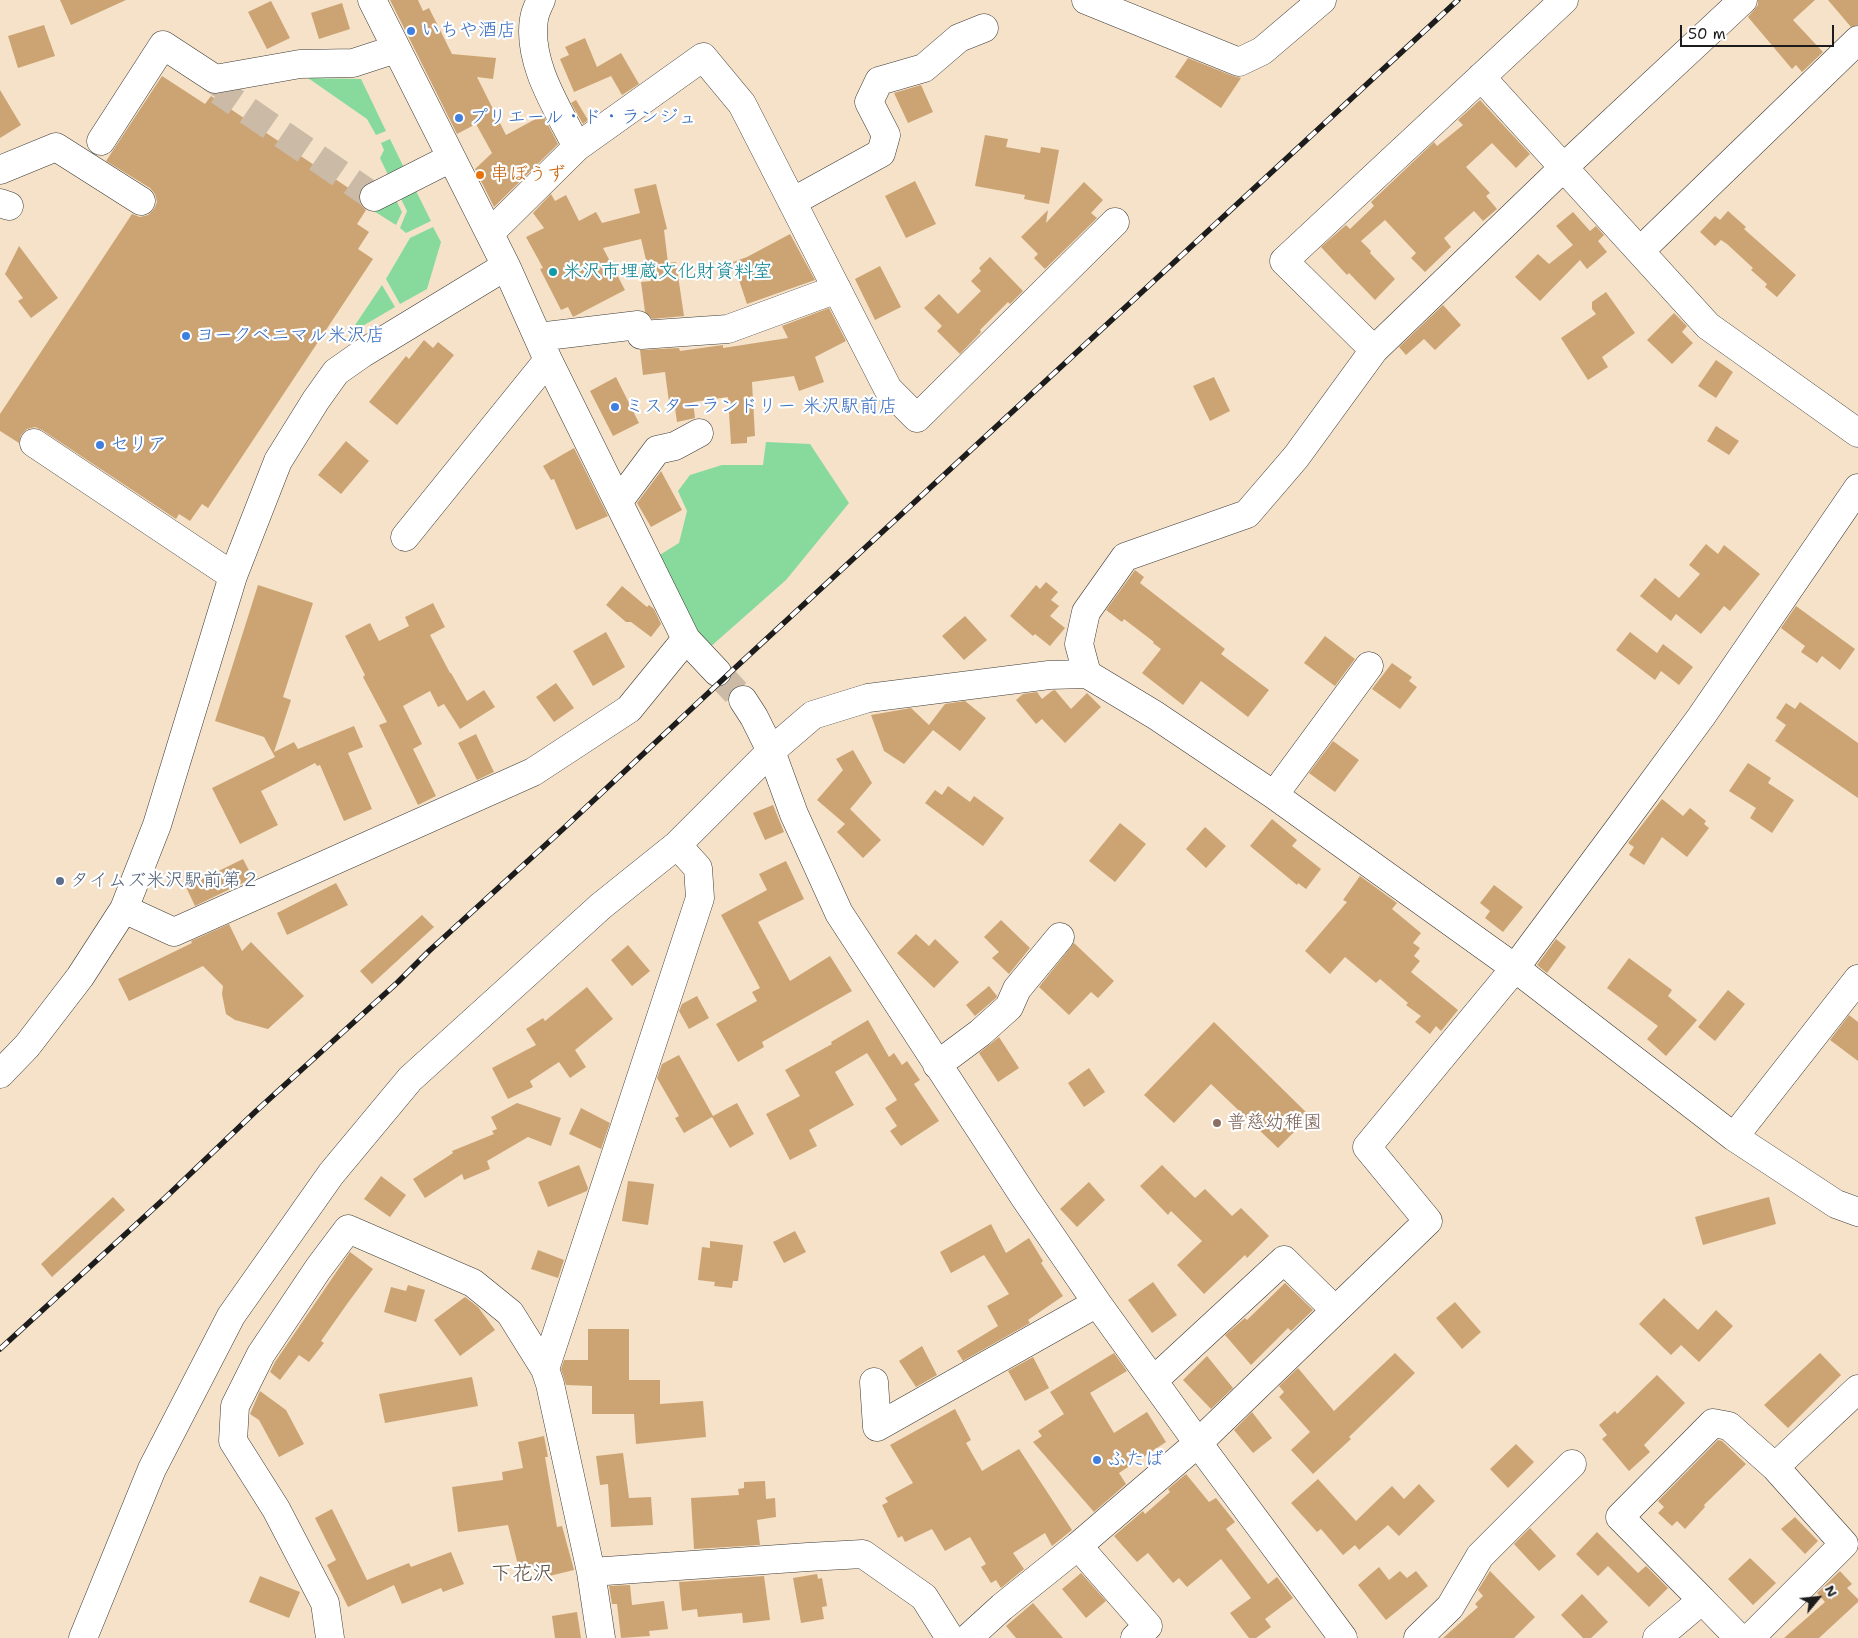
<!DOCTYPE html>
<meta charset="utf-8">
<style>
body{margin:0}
#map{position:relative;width:1858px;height:1638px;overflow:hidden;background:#f5e2c8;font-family:"Shantell Sans",sans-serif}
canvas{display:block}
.north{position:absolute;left:1793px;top:1573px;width:50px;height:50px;-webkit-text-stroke:4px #fff;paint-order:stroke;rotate:62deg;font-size:14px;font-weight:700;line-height:20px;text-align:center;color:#1c1c1c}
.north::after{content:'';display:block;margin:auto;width:18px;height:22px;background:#1c1c1c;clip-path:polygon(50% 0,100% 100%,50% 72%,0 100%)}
.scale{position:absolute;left:1680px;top:25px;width:154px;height:22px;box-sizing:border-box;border:2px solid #1c1c1c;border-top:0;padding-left:6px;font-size:15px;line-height:18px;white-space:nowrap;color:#1c1c1c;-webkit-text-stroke:4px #fff;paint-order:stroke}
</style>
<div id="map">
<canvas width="1858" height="1638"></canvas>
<div class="north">N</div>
<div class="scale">50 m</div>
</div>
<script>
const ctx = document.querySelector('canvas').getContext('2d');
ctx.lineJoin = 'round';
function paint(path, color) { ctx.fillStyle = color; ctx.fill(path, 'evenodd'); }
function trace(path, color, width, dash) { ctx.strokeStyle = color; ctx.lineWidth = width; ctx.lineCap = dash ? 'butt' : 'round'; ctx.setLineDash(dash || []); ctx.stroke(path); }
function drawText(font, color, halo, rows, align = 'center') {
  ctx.font = font + ' "Shantell Sans","Klee One",sans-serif'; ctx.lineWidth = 4.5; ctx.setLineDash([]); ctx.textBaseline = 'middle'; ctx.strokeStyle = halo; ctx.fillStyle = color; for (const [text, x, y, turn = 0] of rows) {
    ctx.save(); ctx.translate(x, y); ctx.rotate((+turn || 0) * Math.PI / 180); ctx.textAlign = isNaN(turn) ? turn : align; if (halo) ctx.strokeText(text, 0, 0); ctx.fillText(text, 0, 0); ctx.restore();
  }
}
paint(new Path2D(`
 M308 78 361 79 386 131 376 135 367 119Z
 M390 139 406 172 390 179 380 158 384 150 381 143Z
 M415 189 431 221 406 233 400 228 407 211 399 195Z
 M395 198 402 212 396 225 369 208Z
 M433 227 441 242 427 289 400 304 386 279 410 238Z
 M382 285 395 307 349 334Z
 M766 442 810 444 849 503 786 580 709 648 698 636 658 556 679 543 687 511 678 491 690 475 722 465H763Z`), '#87da9c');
paint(new Path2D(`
 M60 0H126L71 25Z
 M390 0H418L423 11 429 8 452 54 496 58 493 79 477 77 506 135 543 115 558 144 494 207 475 169 492 153 476 124 457 134Z
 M1758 0H1815L1793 20 1823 52 1802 72 1796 65 1792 69 1748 17 1758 5Z
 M1828 0H1858V25L1851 27Z
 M271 1 290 38 267 49 248 12Z
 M342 3 350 29 319 39 311 13Z
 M44 25 55 56 18 68 8 36Z
 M585 38 597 67 621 53 639 84 622 95 611 76 574 92 560 59 569 55 565 47Z
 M1188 58 1233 76 1241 78 1221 108 1175 77Z
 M162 76 205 104 211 96 359 195 360 204 366 210 357 224 369 232 358 249 373 259 208 508 202 504 190 521 179 514 176 519 42 430 35 427 27 429 21 435 19 443 0 431V414L132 214 140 217 148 215 154 209 157 202 155 194 150 188 106 161Z
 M921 85 933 112 908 123 894 93Z
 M0 90 21 125 0 138Z
 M576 100 588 120 583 124 571 103Z
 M1480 100 1530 154 1516 168 1492 143 1466 167 1490 193 1486 196 1497 209 1483 221 1474 211 1444 238 1451 247 1425 272 1411 258 1416 253 1385 220 1361 241 1371 251 1370 253 1395 279 1375 300 1349 273 1347 275 1321 247 1346 225 1350 229 1374 206 1371 202 1434 142 1437 146 1463 125 1458 120Z
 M985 135 1008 139 1006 147 1040 153 1041 147 1059 150 1049 204 1024 199 1025 195 975 186Z
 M915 181 936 224 906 238 885 196Z
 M1084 182 1103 200 1091 213 1097 218 1045 269 1034 258 1038 254 1021 237 1048 210 1046 223Z
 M656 184 667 229 664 230 668 263 676 262 684 316 652 319 645 312 641 282 651 281 641 239 603 248 625 290 573 317 568 307 561 310 540 269 543 268 526 237 544 228 533 213 551 194 555 201 566 195 579 221 596 212 602 223 640 213 634 189Z
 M1728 211 1746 227 1744 229 1796 275 1777 297 1765 287 1767 284 1751 270 1753 268 1727 244 1721 240 1715 246 1700 232 1715 216 1720 220Z
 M1573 212 1590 231 1596 226 1604 235 1598 241 1607 252 1587 269 1580 260 1540 301 1515 277 1538 254 1549 264 1573 245 1556 226Z
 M790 234 815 280 747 304 733 262 747 257Z
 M19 246 58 298 31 318 18 301 23 298 5 274Z
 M990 257 1023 291 1010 304 1008 302 980 330 981 332 960 354 937 331 942 326 924 308 939 294 958 314 981 291 971 281 981 271 979 268Z
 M880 266 901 307 875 320 855 279Z
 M1606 292 1635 333 1602 357 1608 367 1588 380 1561 338 1596 314 1592 309V302Z
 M1443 305 1461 325 1435 350 1424 339 1406 355 1399 347Z
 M829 308 846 341 815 357 824 382 799 391 794 376 752 382 755 436 747 437V443L731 444 728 397 693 402 695 418 677 422 674 401 669 402 665 372 643 375 640 350 679 348 680 351 723 345V348L788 338 782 326Z
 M1674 313 1687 326 1682 332 1693 343 1672 364 1647 340Z
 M424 340 433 348 438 342 454 355 397 425 369 402 406 356 409 359Z
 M1716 360 1733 372 1716 398 1698 386Z
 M616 377 639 423 613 436 590 391Z
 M1214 377 1230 411 1210 421 1193 386Z
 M1716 426 1739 441 1729 455 1707 441Z
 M346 441 369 461 341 494 318 475Z
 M574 448 608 516 576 530 554 479 551 480 543 466Z
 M661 471 682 510 651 527 637 503Z
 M1706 544 1718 554 1724 545 1760 574 1730 611 1724 606 1701 634 1676 614 1671 621 1640 596 1655 578 1679 598 1700 574 1689 565Z
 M1135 570 1144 577 1140 583 1225 649 1221 654 1269 690 1248 717 1201 681 1183 705 1142 673 1161 649 1153 643 1154 642 1124 619 1122 622 1106 610Z
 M1046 582 1058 592 1051 600 1059 606 1050 616 1065 628 1050 646 1035 634 1033 636 1010 616 1036 585 1040 589Z
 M258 585 313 603 283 697 291 700 274 752 294 742 298 749 354 726 363 747 348 753 372 809 344 821 320 765 317 766 315 763 261 791 278 825 240 844 212 788 275 757 264 737 215 721Z
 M622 586 647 607 649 605 654 609 661 624 651 637 631 622H626L606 605Z
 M433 603 445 627 430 635 450 673H451L467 701 484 690 495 707 460 729 444 704 438 707 430 691 403 706 422 744 413 749 436 796 418 805 379 725 387 722 363 677 365 675 345 636 370 623 379 641 409 626 405 617Z
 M1796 606 1855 649 1840 670 1822 656 1817 663 1801 652 1805 646 1781 628Z
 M965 616 987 640 964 660 942 636Z
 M606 632 625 667 593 686 573 651Z
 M1630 632 1657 653 1663 644 1693 667 1679 685 1661 671 1655 680 1616 650Z
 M1325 636 1355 659 1335 686 1304 663Z
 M1392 663 1412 677 1409 681 1417 687 1400 709 1372 689Z
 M556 683 574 708 554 722 536 697Z
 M1055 690 1071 709 1087 693 1101 707 1065 743 1042 719 1036 724 1016 700 1023 694 1037 692 1042 699 1052 691Z
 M965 701 986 718 960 751 933 730 904 764 884 751 871 715 911 708 929 725 945 704Z
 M1800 702 1858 743V798L1775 741 1786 725 1776 718 1786 703 1795 709Z
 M476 734 494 772 477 780 458 743Z
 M1333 741 1359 760 1335 792 1309 773Z
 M853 750 872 783 850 809 881 840 863 858 837 832 845 824 817 800 843 770 836 759Z
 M1748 763 1771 778 1768 783 1794 800 1772 833 1750 818 1756 808 1729 791Z
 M948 786 970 802 974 796 1004 818 983 846 925 803 935 790 942 795Z
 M1662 799 1683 816 1690 808 1706 821 1704 824 1709 828 1687 857 1662 837 1644 865 1629 855 1634 847 1628 843Z
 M773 805 784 832 765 840 753 813Z
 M1272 819 1297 840 1292 846 1321 869 1306 889 1298 883 1297 885 1250 846Z
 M1120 823 1146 844 1115 882 1089 861Z
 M1205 827 1226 846 1206 868 1186 849Z
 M243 859 253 878 195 906 186 887Z
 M786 861 804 899 758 922 790 981 830 956 852 991 762 1042 764 1047 738 1062 716 1024 757 1001 752 992 760 988 721 915 767 890 759 874Z
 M1360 876 1397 903 1392 909 1421 933 1413 943 1420 948 1414 956 1420 961 1411 972 1458 1010 1441 1031 1436 1026 1430 1034 1415 1022 1421 1016 1406 1005 1408 1003 1380 979 1376 983 1345 957 1330 974 1305 951 1347 902 1343 900Z
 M336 883 348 905 287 935 277 913Z
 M1494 885 1523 907 1503 932 1485 918 1490 911 1480 903Z
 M422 915 434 927 372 984 360 971Z
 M1001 920 1030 948 1009 974 992 958 999 952 984 937Z
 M229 924 242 951 251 942 304 996 268 1029 235 1020 226 1014 222 994 223 986 203 966 129 1001 118 979 192 943 191 941Z
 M916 934 929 946 935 939 959 962 934 988 897 953Z
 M1556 939 1566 947 1547 973 1537 965Z
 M1074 943 1114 981 1098 998 1091 992 1069 1015 1039 987Z
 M628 945 650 971 632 986 611 960Z
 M1629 958 1672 990 1668 996 1697 1020 1666 1056 1647 1039 1658 1026 1607 988Z
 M989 986 997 996 996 998 975 1016 966 1005Z
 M587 987 613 1019 575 1050 586 1067 570 1078 559 1062 530 1081 533 1087 508 1099 492 1068 536 1045 526 1029 543 1018 545 1021Z
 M1728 990 1745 1004 1715 1041 1698 1027Z
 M697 996 709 1018 689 1029 679 1011 682 1004Z
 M1849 1015 1858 1022V1061L1830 1040Z
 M868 1020 889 1057 894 1053 902 1065 907 1061 920 1080 914 1084 939 1121 901 1146 890 1131 897 1126 885 1108 897 1100 867 1053 835 1072 854 1105 809 1130 817 1146 790 1160 766 1114 800 1096 785 1070 832 1044 831 1042Z
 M1214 1022 1310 1116 1278 1148 1211 1084 1174 1123 1144 1095Z
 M999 1037 1019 1068 998 1082 979 1053Z
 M679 1055 713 1116 737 1103 754 1134 730 1148 712 1117 684 1133 675 1118 679 1116 657 1078 662 1064Z
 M1089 1068 1105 1092 1084 1107 1068 1083Z
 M517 1103 561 1118 551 1146 528 1137 487 1161 490 1169 464 1180 462 1174 425 1198 413 1179 453 1153 452 1151 494 1134 492 1131 497 1129 491 1117Z
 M581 1108 610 1123 601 1149 569 1134Z
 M579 1165 588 1188 587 1191 548 1207 538 1182Z
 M1162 1165 1195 1198 1205 1189 1232 1216 1241 1208 1269 1236 1247 1258 1245 1255 1204 1294 1177 1265 1202 1241 1171 1211 1168 1215 1140 1186Z
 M381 1176 406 1195 390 1217 364 1199Z
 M628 1181 654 1184 648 1225 622 1221Z
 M1089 1182 1105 1200 1077 1227 1060 1209Z
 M113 1197 125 1210 52 1277 41 1264Z
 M1769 1197 1776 1224 1703 1245 1695 1217Z
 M991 1224 1006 1253 1029 1238 1043 1261 1041 1263 1063 1296 1028 1320 1030 1323 963 1361 957 1351 998 1326 987 1306 1009 1294 984 1255 951 1273 940 1252Z
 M795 1231 806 1252 784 1263 773 1242Z
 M710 1241 743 1245 738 1281H733L732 1288 714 1286 715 1282 698 1280 702 1247 710 1248Z
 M538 1250 564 1260 558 1278 531 1269Z
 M350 1252 373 1269 347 1304 321 1341 324 1343 309 1362 299 1355 280 1380 270 1372 275 1362Z
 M1153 1282 1177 1315 1152 1333 1128 1300Z
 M1285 1283 1313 1310 1291 1331 1288 1328 1251 1365 1225 1335 1245 1318 1247 1320Z
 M408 1285 425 1290 416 1322 384 1312 391 1287 406 1291Z
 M465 1297 478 1307 495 1330 460 1356 434 1320Z
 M1664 1298 1698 1330 1716 1310 1733 1326 1699 1362 1681 1345 1671 1355 1639 1324Z
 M1455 1302 1481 1332 1462 1349 1436 1318Z
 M588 1329H629V1380H660V1404L703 1401 706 1437 636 1444 634 1414H592V1386L566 1385 561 1369 564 1360H588Z
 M922 1346 937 1375 916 1387 899 1361Z
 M1114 1353 1127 1371 1090 1393 1114 1433 1147 1412 1166 1442 1119 1473 1126 1484 1094 1512 1033 1442 1042 1436 1038 1431 1064 1414 1050 1392Z
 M1395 1353 1415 1373 1349 1437 1351 1439 1313 1474 1291 1450 1310 1432 1279 1397 1284 1392 1279 1386 1298 1368 1334 1411Z
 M1820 1353 1841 1375 1788 1428 1764 1405Z
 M1207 1356 1233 1388 1211 1409 1183 1380Z
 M1033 1357 1049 1388 1025 1401 1008 1371Z
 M1657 1375 1685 1403 1644 1445 1650 1452 1629 1471 1602 1439 1607 1435 1599 1425 1615 1411 1617 1414Z
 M472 1377 478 1406 385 1423 379 1394Z
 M260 1391 286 1410 304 1444 279 1457 259 1420 250 1414Z
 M955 1409 971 1440 966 1443 982 1471 1019 1449 1072 1530 1052 1546 1045 1533 1013 1553 1024 1569 1001 1588 996 1580 991 1583 981 1567 986 1564 970 1537 945 1551 932 1529 905 1542 902 1536 898 1538 882 1505 888 1502 885 1498 913 1483 890 1445Z
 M1252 1412 1272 1438 1253 1453 1234 1430Z
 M544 1436 548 1457H545L557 1527 562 1526 574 1570 537 1579 533 1565 519 1569 508 1525 458 1532 452 1487 503 1480 502 1472 523 1468 518 1442Z
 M1718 1440 1722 1441 1746 1464 1704 1505 1705 1507 1685 1529 1677 1521 1672 1526 1658 1513 1664 1507 1658 1501Z
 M1516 1444 1534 1462 1508 1488 1490 1469Z
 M623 1453 629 1498 651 1497 653 1525 611 1527 608 1484 600 1485 596 1456Z
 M1186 1474 1209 1502 1216 1498 1235 1522 1226 1529 1268 1584 1277 1577 1293 1598 1265 1619 1271 1627 1256 1638H1249L1230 1613 1251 1598 1221 1559 1187 1587 1179 1578 1173 1583 1148 1553 1137 1562 1114 1536 1143 1511 1145 1514 1170 1492 1168 1489Z
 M1318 1479 1356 1521 1392 1486 1404 1499 1419 1484 1435 1501 1399 1536 1388 1525 1359 1550 1355 1545 1343 1555 1321 1529 1317 1532 1291 1503Z
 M765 1481 766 1499 775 1498 776 1517 757 1520 760 1545 694 1549 691 1498 739 1495 738 1489 744 1488V1482Z
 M332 1509 367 1580 409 1563 411 1567 451 1552 464 1584 443 1592 441 1588 402 1604 394 1585 348 1607 327 1565 336 1560 315 1518Z
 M1795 1517 1818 1541 1805 1554 1781 1529Z
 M1530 1528 1556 1556 1539 1571 1514 1544Z
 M1597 1532 1638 1573 1646 1566 1668 1588 1649 1607 1608 1566 1598 1576 1576 1554Z
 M1750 1558 1776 1583 1753 1605 1728 1579Z
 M1379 1567 1389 1580 1400 1571 1407 1578 1416 1571 1428 1586 1386 1620 1358 1585Z
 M1490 1571 1535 1617 1514 1638H1443L1478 1607 1475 1604 1483 1596 1478 1590Z
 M1840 1571 1852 1584 1847 1588 1858 1599V1602L1819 1638H1784L1825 1602 1817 1593Z
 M1081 1573 1106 1601 1086 1618 1062 1589Z
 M817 1574 818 1579 822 1578 827 1606 822 1607 824 1619 801 1623 793 1578Z
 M260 1576 300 1592 289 1618 249 1602Z
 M764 1576 770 1620 743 1623 742 1613 698 1617 697 1609 682 1611 679 1582Z
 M630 1585 632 1605 664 1601 668 1629 649 1631 650 1636 621 1638 617 1604H612L609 1586Z
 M1582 1594 1608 1622 1591 1638H1583L1561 1615Z
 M1033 1603 1063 1638H1016L1006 1626Z
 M577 1612 581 1638H555L552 1616Z`), '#cca474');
trace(new Path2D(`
 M215 97 219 91 374 197
 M717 672 743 700`), '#cabaa6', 28, [28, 14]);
const minor = new Path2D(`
 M372 0 506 266 548 360 686 639 717 672
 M541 0C538 6 535 12 534 19 527 63 558 109 577 147
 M1086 0 1239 62 1262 51 1322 0
 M1481 77 1708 326 1858 433
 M101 141 163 45 215 79 300 64 353 63 396 49
 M0 170 56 147 141 201
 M374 197 451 158
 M792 202 881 153 886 135 869 102 879 81 924 68 959 38 984 28
 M0 203 9 206
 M490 233 577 147 703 57 742 104 888 389 917 418 1115 222
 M1640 251 1858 40
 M538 337 638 325 641 335 728 329 837 289
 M1374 350 1284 261 1564 0
 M34 443 233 576
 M619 501 657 450 675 446 699 433
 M405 537 548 360
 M1087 674 1079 644 1086 612 1125 557 1247 514 1296 457 1374 350 1563 168 1743 0
 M743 700 754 717 771 751 794 814 839 913 1025 1198 1097 1303 1198 1443 1343 1638
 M1274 795 1369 666
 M124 909 174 932 533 772 629 709 686 639
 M937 1065 980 1033 1009 1007 1017 989 1060 937
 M0 1074 27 1046 80 977 124 909 157 825 233 576 278 461 316 400 336 372 363 353 506 266
 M1734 1137 1858 979
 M545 1369 700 898 698 868 677 845
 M1153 1381 1284 1260 1335 1310
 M874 1382 877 1427 1097 1303
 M1775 1467 1858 1389
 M1078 1546 1148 1626 1135 1638
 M591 1572 808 1557 863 1554 924 1597 950 1638
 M1702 1600 1620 1517 1713 1423 1729 1426 1775 1467 1844 1544 1750 1638
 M83 1638 152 1469 231 1316 331 1174 410 1079 601 906 677 845 771 751 813 715 868 698 1049 675 1087 674 1155 715 1274 795 1515 968 1734 1137 1836 1204 1858 1212
 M330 1638 325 1603 276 1509 233 1441 235 1406 261 1354 318 1269 348 1229 473 1283 510 1313 545 1369 550 1384 591 1572 601 1638
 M968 1638 1002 1607 1078 1546 1198 1443 1428 1221 1367 1147 1515 968 1617 831 1701 717 1858 488
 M1418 1638 1450 1607 1480 1556 1572 1464
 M1657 1638 1702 1600 1739 1638`);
trace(minor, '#3d3a36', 29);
trace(minor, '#fff', 28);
const rail = new Path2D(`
 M0 1349 165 1198 255 1112 398 982 429 951 563 829 735 668 1458 0`);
trace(rail, '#1c1c1c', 5.5);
trace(rail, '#fff', 4, [11]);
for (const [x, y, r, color] of [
 [411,31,5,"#3f7fe0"],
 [459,118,5,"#3f7fe0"],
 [480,175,5,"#e8710a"],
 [553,272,5,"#0f9aa8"],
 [186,336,5,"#3f7fe0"],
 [615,407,5,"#3f7fe0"],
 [100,445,5,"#3f7fe0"],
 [60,881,5,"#5c6f8a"],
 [1217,1123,5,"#8d6e63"],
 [1097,1460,5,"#3f7fe0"]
]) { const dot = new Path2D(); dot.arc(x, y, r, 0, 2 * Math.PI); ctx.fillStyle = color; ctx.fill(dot); trace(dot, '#fff', 2); }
drawText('19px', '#366cbe', '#fff', [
 ["いちや酒店",421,31],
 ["プリエール・ド・ランジュ",469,118],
 ["ヨークベニマル米沢店",196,336],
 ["ミスターランドリー 米沢駅前店",625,407],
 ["セリア",110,445],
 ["ふたば",1107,1460]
], 'left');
drawText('19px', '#c56008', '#fff', [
 ["串ぼうず",490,175]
], 'left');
drawText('19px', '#0d838f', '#fff', [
 ["米沢市埋蔵文化財資料室",563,272]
], 'left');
drawText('19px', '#4e5e75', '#fff', [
 ["タイムズ米沢駅前第２",70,881]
], 'left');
drawText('19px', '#785e54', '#fff', [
 ["普慈幼稚園",1227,1123]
], 'left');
drawText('21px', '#5a4c3b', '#fff', [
 ["下花沢",522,1575]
]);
</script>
